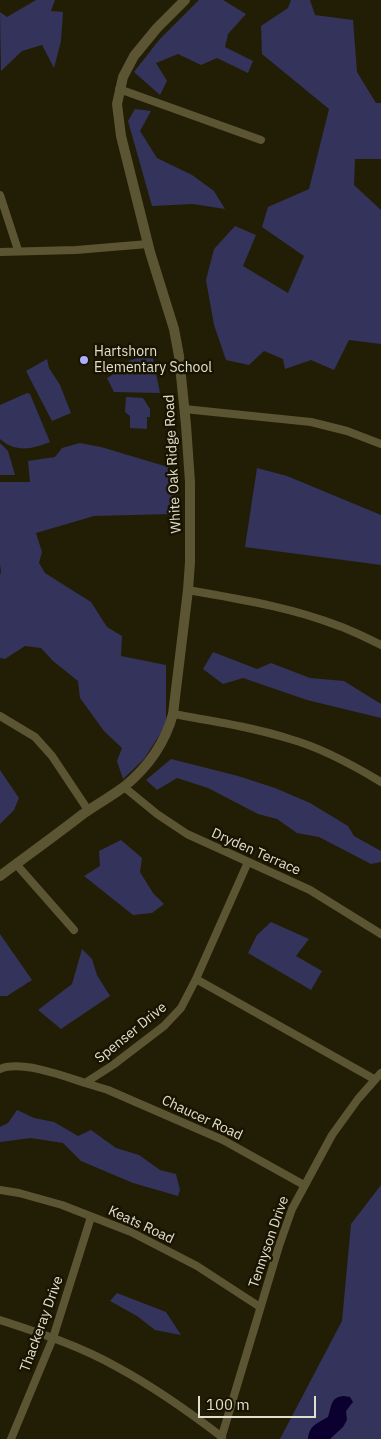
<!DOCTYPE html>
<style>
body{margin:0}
#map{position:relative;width:381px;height:1439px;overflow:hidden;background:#221e05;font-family:"IBM Plex Sans",sans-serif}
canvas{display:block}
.scale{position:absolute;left:198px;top:1396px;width:118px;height:22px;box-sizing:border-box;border:2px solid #e1dfcf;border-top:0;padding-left:6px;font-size:15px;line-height:18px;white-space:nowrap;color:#e1dfcf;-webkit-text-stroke:4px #191400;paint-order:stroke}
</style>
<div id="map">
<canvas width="381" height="1439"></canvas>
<div class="scale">100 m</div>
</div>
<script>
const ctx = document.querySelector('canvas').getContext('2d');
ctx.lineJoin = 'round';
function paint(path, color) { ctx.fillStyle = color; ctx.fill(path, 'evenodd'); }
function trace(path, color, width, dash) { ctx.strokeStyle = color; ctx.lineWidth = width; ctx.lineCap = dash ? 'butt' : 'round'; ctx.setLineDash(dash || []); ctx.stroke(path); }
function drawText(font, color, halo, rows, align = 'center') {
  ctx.font = font + ' "IBM Plex Sans",sans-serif'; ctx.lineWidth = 5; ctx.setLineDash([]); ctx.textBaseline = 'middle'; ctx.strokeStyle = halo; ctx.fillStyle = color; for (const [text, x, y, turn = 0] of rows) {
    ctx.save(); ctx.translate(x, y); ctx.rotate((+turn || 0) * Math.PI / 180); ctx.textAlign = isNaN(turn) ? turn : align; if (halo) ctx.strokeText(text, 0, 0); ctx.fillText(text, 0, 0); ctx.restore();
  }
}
paint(new Path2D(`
 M36 0H55L51 11 63 12 61 41 54 68 42 45 22 51 1 71 0 12 7 17Z
 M199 0H223L246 14 228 34 225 47 253 61 248 73 217 58 201 65 178 54 156 63 167 81 160 95 134 72 159 40Z
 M291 0H310L315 15 353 20 357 72 376 103H381V159H355L354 185 381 210V344L349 340 334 370 311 360 285 369 283 359 264 351 249 365 226 360 214 325 206 280 214 249 235 226 256 235 243 266 288 293 304 256 262 227 268 207 309 189 329 109 262 54 261 26 288 8Z
 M135 109 151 111 140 131 157 158 192 175 214 191 225 209 193 204 152 206 128 121Z
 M152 354 160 393 114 392 107 378 129 365 128 361Z
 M47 359 49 368 60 385 71 413 52 421 26 371Z
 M27 393 30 394 50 442C33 449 15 453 0 439V405Z
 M126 397 143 398 150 409V417H147V429L130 428V416L125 412Z
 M0 443 8 451 15 475H0Z
 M80 443 101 447 178 470 177 503 170 514 94 516 36 533 42 552 39 563 45 573 91 602 107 627 122 636 121 656 166 665V725L144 759 123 779 117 761 122 748 104 731 80 698 78 681 53 661 41 648 25 646 5 659 0 658V575L1 572 0 564V482H30L28 461 55 457 62 448Z
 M257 468 287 476 381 515V565L245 547Z
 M213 652 257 669 271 663 310 678 344 681 381 704V718L307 700 243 678 223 684 203 669Z
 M171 759 238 776 275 788 310 803 348 826 354 836 381 851V862L371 864 319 837 297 833 277 819 258 814 208 788 177 778 157 790 146 780Z
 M0 770 19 798 14 810 0 824Z
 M121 840 142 858 140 872 153 893 164 904 152 913 133 915 84 876 100 866 99 851Z
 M271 922 309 939 296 956 322 971 311 990 248 953 257 935Z
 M0 934 32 980 7 996H0Z
 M82 949 92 959 97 975 110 996 61 1029 38 1010 72 984Z
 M17 1110 34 1118 54 1122 78 1136 91 1130 116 1148 139 1155 160 1170 176 1174 180 1190 178 1196 133 1183 81 1161 63 1143 31 1138 0 1142V1127L8 1123Z
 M381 1185V1439H280L342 1321 351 1224Z
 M117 1293 166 1312 181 1335 155 1330 137 1316 110 1301Z`), '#34335c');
paint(new Path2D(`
 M344 1396 350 1397 353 1402 346 1411 347 1420 343 1427 330 1439H308C309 1425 318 1423 328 1417 332 1406 330 1397 344 1396Z`), '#0b0030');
trace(new Path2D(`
 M119 89 261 140
 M0 195 18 250
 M0 252 76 250 148 244
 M184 409 311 422 347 431 381 444
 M188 590C239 599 291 607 339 626 353 631 367 638 381 645
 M173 714C212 721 252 727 290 739 322 748 353 765 381 782
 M0 716 35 737 52 756 88 810
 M124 787 157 814 187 834 310 890 381 934
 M16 864 74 930
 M196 979 374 1079
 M0 1069C21 1060 64 1076 85 1083L113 1065 164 1026 181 1008 196 979 248 862
 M85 1083 108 1090 223 1140 304 1185
 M0 1190 19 1193 62 1205 131 1232 197 1266 260 1307
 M0 1320C40 1333 80 1346 117 1367 154 1387 188 1411 222 1437
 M11 1439 53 1338 91 1217
 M221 1439 279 1246 292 1209 332 1135 358 1099 381 1073`), '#5c5533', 8);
trace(new Path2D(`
 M0 876C28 855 56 835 83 814 97 804 112 796 125 786 148 767 165 743 173 714L188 590 190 562V482L186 425 179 356 174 329 150 252 121 136 117 104 123 77 134 56 157 28 185 0`), '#5c5533', 10);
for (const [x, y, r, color] of [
 [84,360,5,"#adaffb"]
]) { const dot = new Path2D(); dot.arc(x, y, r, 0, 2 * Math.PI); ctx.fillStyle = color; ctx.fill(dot); trace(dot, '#191400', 2); }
drawText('14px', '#e1dfcf', '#191400', [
 ["Hartshorn",94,352],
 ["Elementary School",94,368]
], 'left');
drawText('14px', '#e1dfcf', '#191400', [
 ["White Oak Ridge Road",173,464,-93],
 ["Dryden Terrace",256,852,24],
 ["Spenser Drive",131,1033,-39],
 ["Chaucer Road",202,1118,25],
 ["Keats Road",141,1225,25],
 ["Tennyson Drive",269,1242,-71],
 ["Thackeray Drive",42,1324,-70]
]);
</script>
